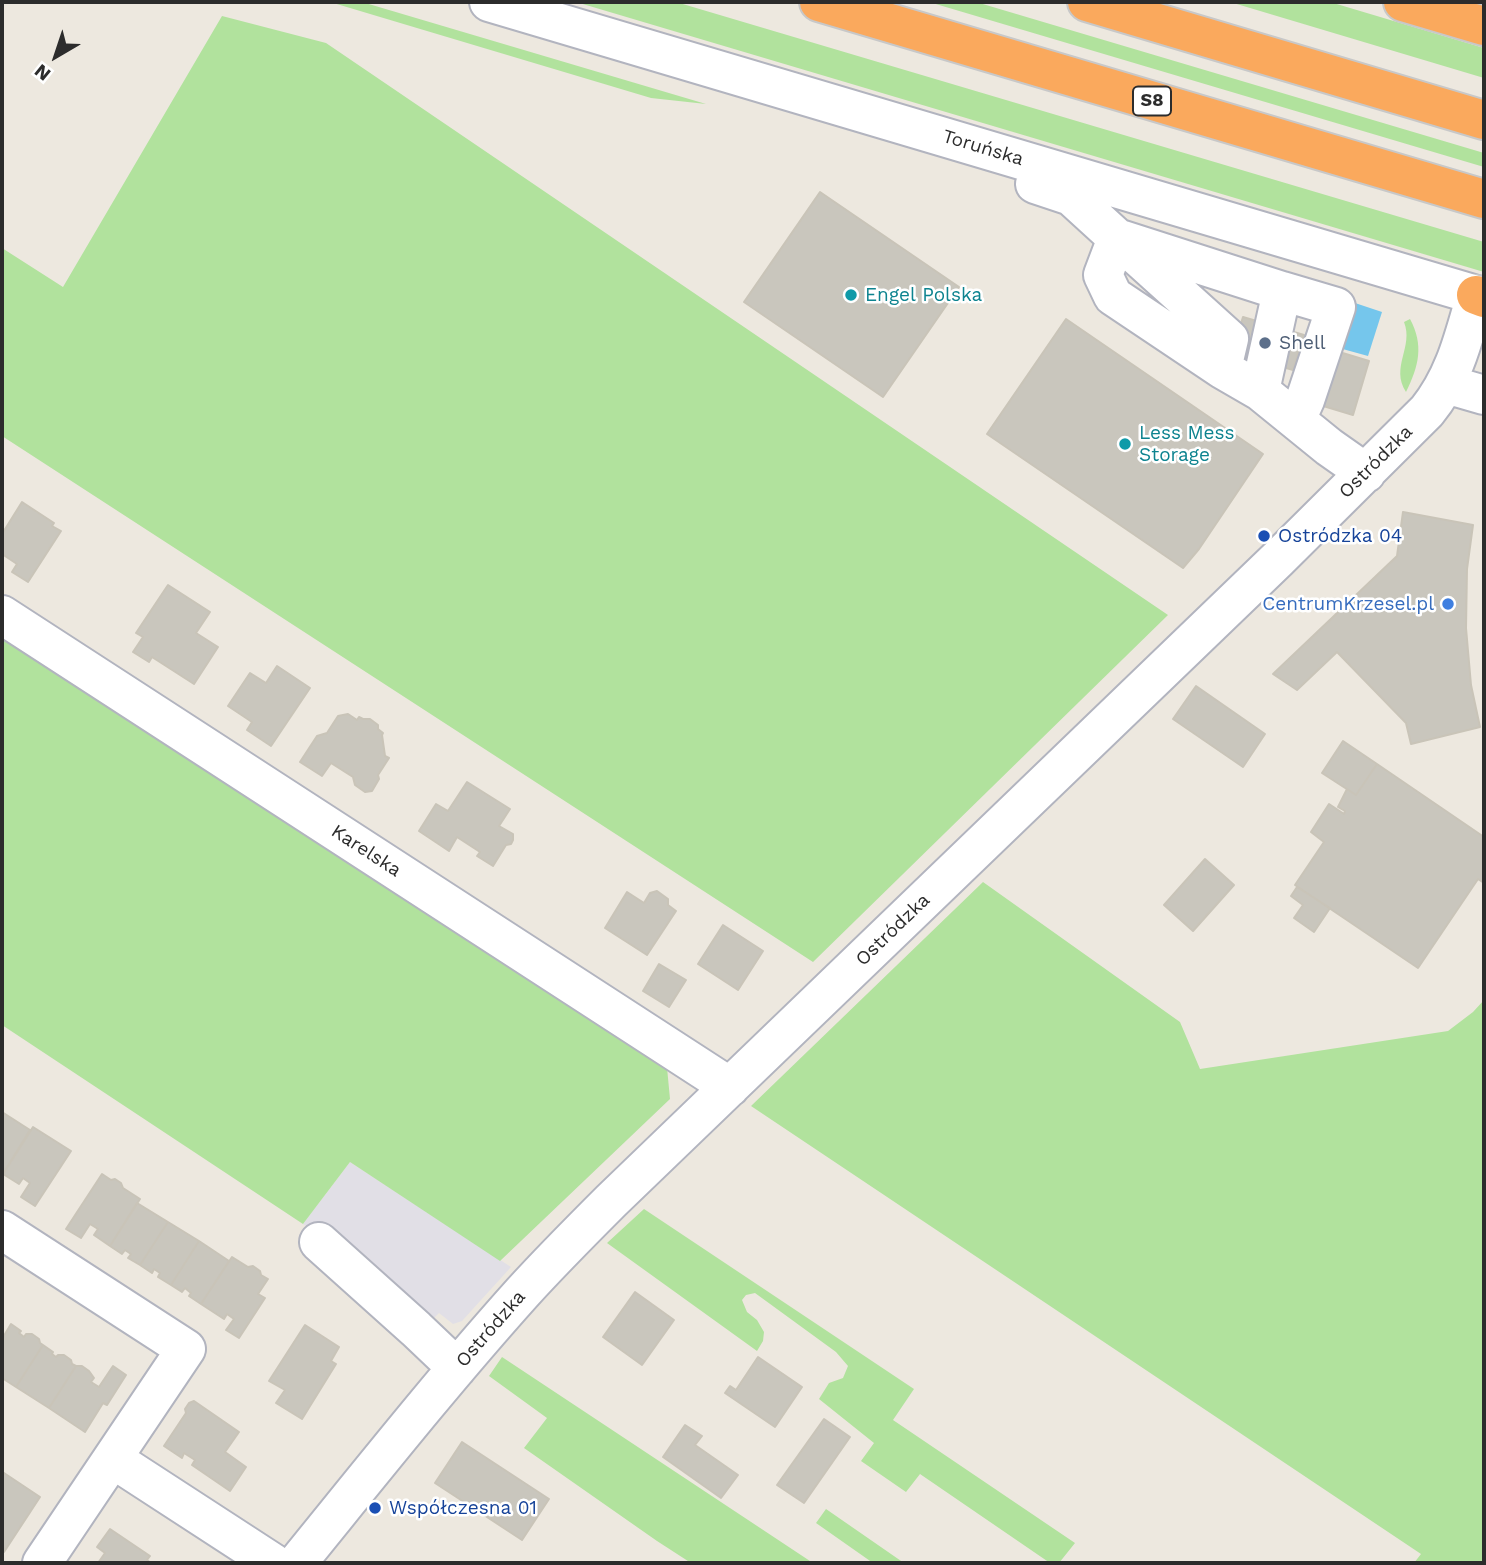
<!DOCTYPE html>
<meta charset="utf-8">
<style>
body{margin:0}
#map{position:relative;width:1486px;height:1565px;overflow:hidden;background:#ede8df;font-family:"Work Sans",sans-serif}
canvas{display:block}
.frame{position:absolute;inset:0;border:4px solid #2c2c2c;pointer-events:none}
.north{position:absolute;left:21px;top:21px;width:70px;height:70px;-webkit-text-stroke:5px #fff;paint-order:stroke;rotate:219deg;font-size:19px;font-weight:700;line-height:28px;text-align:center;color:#2c2c2c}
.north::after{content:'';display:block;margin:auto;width:24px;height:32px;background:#2c2c2c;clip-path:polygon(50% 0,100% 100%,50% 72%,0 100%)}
</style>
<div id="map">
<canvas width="1486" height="1565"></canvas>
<div class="frame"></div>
<div class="north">N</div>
</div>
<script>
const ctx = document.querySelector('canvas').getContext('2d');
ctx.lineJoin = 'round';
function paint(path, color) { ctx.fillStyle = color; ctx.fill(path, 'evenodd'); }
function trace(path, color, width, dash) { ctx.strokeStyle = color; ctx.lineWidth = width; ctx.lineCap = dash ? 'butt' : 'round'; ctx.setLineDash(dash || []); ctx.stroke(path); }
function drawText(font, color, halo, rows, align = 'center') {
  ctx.font = font + ' "Work Sans",sans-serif'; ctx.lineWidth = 5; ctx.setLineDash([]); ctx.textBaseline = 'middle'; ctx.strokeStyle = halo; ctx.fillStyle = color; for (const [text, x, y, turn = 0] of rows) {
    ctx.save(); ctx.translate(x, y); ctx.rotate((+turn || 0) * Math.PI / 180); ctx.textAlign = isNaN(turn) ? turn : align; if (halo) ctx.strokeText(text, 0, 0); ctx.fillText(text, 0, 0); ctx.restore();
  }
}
paint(new Path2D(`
 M350 1162 511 1267 462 1321 453 1324 439 1313 427 1325 352 1256 303 1224Z`), '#e1dfe6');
paint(new Path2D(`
 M330 2H362L706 104 651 98Z
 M576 2H676L1484 242V272Z
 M929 2H976L1484 153V167Z
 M1230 2H1330L1484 48V78Z
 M222 16 326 43 1168 615 813 962 2 436V248L63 287Z
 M1410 319C1424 345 1419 366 1406 392 1390 367 1414 347 1404 322Z
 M2 623 666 1057 670 1099 500 1261 350 1162 303 1224 2 1025Z
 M983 882 1180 1022 1200 1069 1448 1031 1473 1012 1484 1000V1563H1414L1421 1554 751 1106Z
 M644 1209 914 1389 893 1420 1075 1543 1059 1563H1050L920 1474 906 1492 861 1461 874 1443 819 1399 829 1383 843 1378 848 1366 836 1352 755 1293 746 1295 742 1300 747 1312 757 1320 764 1332 763 1341 757 1351 607 1243Z
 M502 1357 813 1563H691L657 1541 524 1448 547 1418 489 1376Z
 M826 1509 904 1563H873L816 1523Z`), '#b1e29d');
paint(new Path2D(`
 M1352 302 1382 312 1368 356 1339 348Z`), '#75c6ec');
const building = new Path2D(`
 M820 192 959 287 883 397 744 302Z
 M1243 317 1304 335 1293 370 1232 352Z
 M1066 319 1263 454 1199 549 1183 568 987 434Z
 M1336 351 1369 361 1353 415 1320 405Z
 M22 502 54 523 52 526 61 531 28 582 12 572 17 564 2 554V534Z
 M1403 512 1473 525 1467 569 1466 628 1471 685 1480 727 1411 744 1406 723 1337 652 1297 690 1273 674 1397 556Z
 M168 585 210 612 196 633 218 647 194 684 152 657 149 662 133 652 143 637 136 633Z
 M277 666 310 688 271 746 247 730 252 722 228 706 250 673 266 683Z
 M1196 686 1265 734 1243 767 1173 719Z
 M348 714 357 720 359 717 363 719H370L378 725V729L383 733 382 735 385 756 389 758 378 775 379 779 372 791 365 792 355 785 353 777 331 763 322 776 300 762 317 736 327 733 338 716Z
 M1343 741 1377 764 1356 795 1322 773Z
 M1377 764 1484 837V883L1478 879 1418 968 1295 885 1324 842 1311 832 1329 804 1344 814 1345 811 1338 807 1347 789 1356 795Z
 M467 782 510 809 499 826 513 834V840L511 844 506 845 493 866 477 856 480 852 457 837 449 851 419 831 436 804 448 811Z
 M1205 859 1234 885 1193 931 1164 905Z
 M1297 887 1330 908 1314 932 1294 918 1303 905 1291 896Z
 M657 891 668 899V905L676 911 647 955 605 928 627 892 644 903 650 893Z
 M723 925 763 951 738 990 698 964Z
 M659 964 686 980 669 1007 643 991Z
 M2 1112 30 1130 3 1174 2 1173Z
 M33 1127 71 1151 35 1206 21 1197 30 1183 23 1178 19 1184 3 1174Z
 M102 1174 111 1180 115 1179 121 1183 123 1188 140 1199 110 1246 94 1235 98 1229 90 1224 81 1238 66 1229Z
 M137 1203 168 1222 140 1265 128 1258 131 1254 125 1250 122 1254 110 1246Z
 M168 1222 199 1241 171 1285 158 1277 160 1273 154 1269 152 1273 140 1265Z
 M199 1241 229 1261 201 1304 189 1296 191 1293 185 1288 182 1292 171 1285Z
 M232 1257 248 1267 253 1266 260 1271 261 1275 268 1279 258 1294 265 1298 239 1338 226 1330 234 1319 227 1314 224 1319 201 1304Z
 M635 1292 674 1320 642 1365 603 1337Z
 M11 1324 21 1331 19 1333 24 1337 26 1334H32L39 1339 40 1343 43 1345 16 1387 2 1378V1339Z
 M305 1325 339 1347 331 1361 336 1364 302 1419 276 1403 285 1390 269 1381Z
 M43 1345 53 1352 52 1354 56 1357 58 1355H64L71 1360 72 1364 76 1366 49 1408 16 1387Z
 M758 1357 802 1387 775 1427 725 1393 730 1386 736 1390Z
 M76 1366H82L89 1371 94 1378 91 1382 99 1387 113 1366 126 1375 107 1405 103 1403 85 1432 49 1408Z
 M194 1401 239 1432 225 1452 246 1467 230 1491 192 1465 195 1460 184 1453 182 1458 164 1446 186 1413 185 1409 189 1403Z
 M824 1419 850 1437 804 1503 777 1485Z
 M685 1425 702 1436 695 1445 738 1475 721 1498 663 1457Z
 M462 1442 549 1499 522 1540 435 1483Z
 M4 1473 40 1497 4 1552 2 1551V1477Z
 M110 1529 150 1556 147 1560 151 1563H98L105 1553 97 1547Z`);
paint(building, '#c9c6bd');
trace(building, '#c9c4b8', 2);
const minor = new Path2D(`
 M1035 184 1071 196 1117 238 1103 275 1113 296 1222 369 1260 391 1329 447 1366 473
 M1117 238 1282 291 1260 391
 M1126 246 1229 339 1222 369
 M1282 291 1336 307 1305 400 1296 420
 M1446 384 1484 395
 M2 615 730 1087
 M2 1230 186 1349 42 1563
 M319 1242 416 1329 457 1368
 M113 1459 273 1563
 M297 1563C371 1472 444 1380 522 1293 551 1261 581 1231 611 1201L1278 559 1427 411C1455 377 1464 336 1476 295L489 2`);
const highway = new Path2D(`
 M819 2 1484 199
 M1087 2 1484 120
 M1403 2 1484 26
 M1476 295 1484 298`);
trace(minor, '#b2b4bf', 42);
trace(highway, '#c8c8c8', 42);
trace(minor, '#fff', 38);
trace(highway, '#faa95d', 38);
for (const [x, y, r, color] of [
 [851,295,7,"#0f9aa8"],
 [1265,343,7,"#5c6f8a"],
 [1125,444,7,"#0f9aa8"],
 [1264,536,7,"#1a4fb4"],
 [1448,604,7,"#3f7fe0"],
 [375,1508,7,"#1a4fb4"]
]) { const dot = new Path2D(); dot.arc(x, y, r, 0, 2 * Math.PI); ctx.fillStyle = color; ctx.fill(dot); trace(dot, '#fff', 2.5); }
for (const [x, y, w] of [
 [1152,101,38]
]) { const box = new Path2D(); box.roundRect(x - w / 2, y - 14.5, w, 29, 5); ctx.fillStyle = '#fff'; ctx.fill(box); trace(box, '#2c2c2c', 2); }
drawText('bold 18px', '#2c2c2c', null, [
 ["S8",1152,101]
]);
drawText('19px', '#2c2c2c', '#fff', [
 ["Toruńska",983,148,17],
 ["Ostródzka",1376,462,-45],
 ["Karelska",366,851,33],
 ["Ostródzka",893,930,-44],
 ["Ostródzka",491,1329,-49]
]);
drawText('19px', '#0d838f', '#fff', [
 ["Engel Polska",865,295],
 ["Less Mess",1139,433],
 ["Storage",1139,455]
], 'left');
drawText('19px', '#4e5e75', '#fff', [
 ["Shell",1279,343]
], 'left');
drawText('19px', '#164399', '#fff', [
 ["Ostródzka 04",1278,536],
 ["Współczesna 01",389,1508]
], 'left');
drawText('19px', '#366cbe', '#fff', [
 ["CentrumKrzesel.pl",1434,604]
], 'right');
</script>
